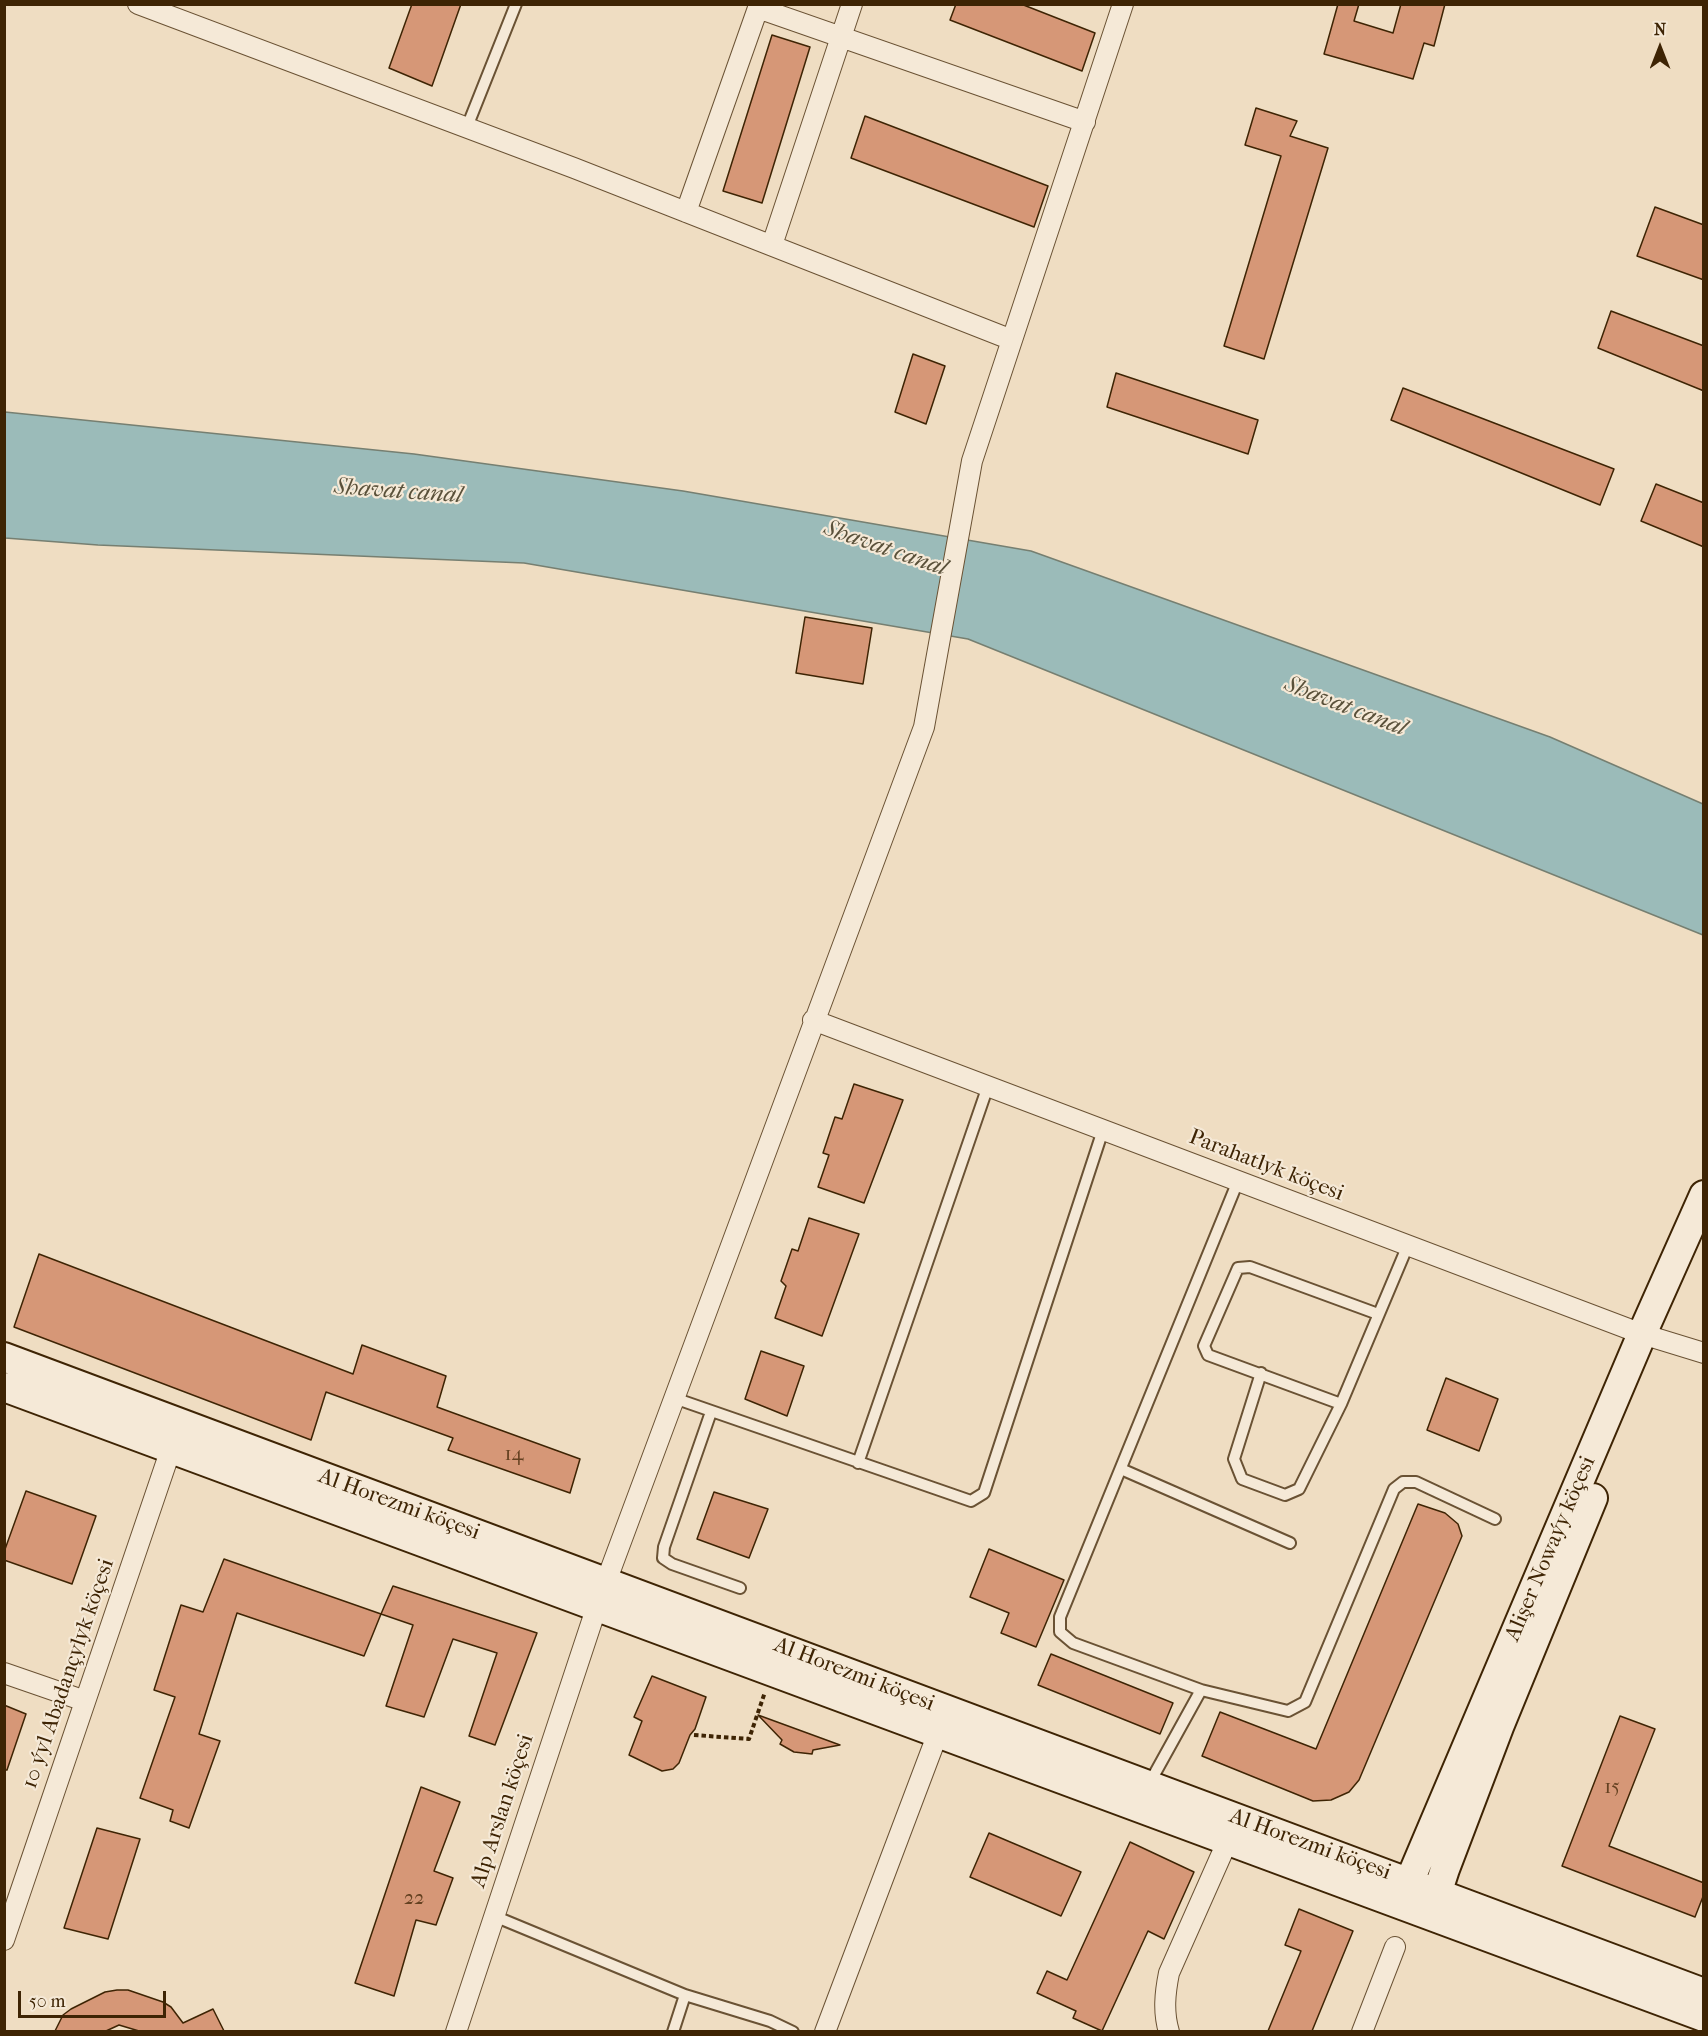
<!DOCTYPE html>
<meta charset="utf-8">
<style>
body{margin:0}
#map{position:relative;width:1708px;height:2036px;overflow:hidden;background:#efddc2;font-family:"IM FELL French Canon",serif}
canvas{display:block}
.frame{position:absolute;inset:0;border:6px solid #3e2404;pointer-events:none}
.north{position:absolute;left:1630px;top:18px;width:60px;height:60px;-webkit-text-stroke:4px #f5e9d7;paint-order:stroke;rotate:0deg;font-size:16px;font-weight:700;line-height:24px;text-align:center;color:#3e2404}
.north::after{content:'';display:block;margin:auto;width:21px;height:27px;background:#3e2404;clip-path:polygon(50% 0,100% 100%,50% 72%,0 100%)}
.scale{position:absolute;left:18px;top:1991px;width:148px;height:27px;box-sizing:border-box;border:3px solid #3e2404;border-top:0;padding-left:8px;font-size:18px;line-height:21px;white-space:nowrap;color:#3e2404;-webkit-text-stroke:4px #f5e9d7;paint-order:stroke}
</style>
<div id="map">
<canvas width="1708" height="2036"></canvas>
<div class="frame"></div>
<div class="north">N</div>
<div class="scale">50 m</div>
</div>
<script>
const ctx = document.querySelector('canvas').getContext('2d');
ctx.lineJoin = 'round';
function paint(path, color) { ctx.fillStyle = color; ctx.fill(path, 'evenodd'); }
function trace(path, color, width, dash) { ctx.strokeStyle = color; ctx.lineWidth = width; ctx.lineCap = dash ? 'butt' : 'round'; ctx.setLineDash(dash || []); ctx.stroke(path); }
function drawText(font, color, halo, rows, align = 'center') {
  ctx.font = font + ' "IM FELL French Canon",serif'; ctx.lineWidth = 4.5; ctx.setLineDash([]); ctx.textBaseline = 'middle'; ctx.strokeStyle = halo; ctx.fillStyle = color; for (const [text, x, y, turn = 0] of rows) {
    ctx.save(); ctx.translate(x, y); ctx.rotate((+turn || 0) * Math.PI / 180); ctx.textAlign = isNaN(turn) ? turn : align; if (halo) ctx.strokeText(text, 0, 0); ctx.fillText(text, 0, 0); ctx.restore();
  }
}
const water = new Path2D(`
 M5 412 414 454 683 491 1031 551 1550 737 1703 804V935L968 639 524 563 98 545 5 538Z`);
paint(water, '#9bbbb9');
trace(water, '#767f71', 1.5);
const building = new Path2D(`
 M412 4H461L432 86 389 68Z
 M956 4H1021L1095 33 1082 71 950 20Z
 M1338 4H1359L1354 21 1393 33 1401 4H1445L1434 46 1424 43 1413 79 1324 54Z
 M772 35 810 47 762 203 723 191Z
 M1256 108 1297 121 1290 136 1328 148 1264 359 1224 346 1281 156 1245 145Z
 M865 116 1048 186 1034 227 851 158Z
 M1655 207 1704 225V280L1637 256Z
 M1611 311 1704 346V391L1598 348Z
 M913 354 945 366 926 424 895 412Z
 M1116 373 1258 420 1248 454 1107 407Z
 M1403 388 1614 469 1600 505 1391 420Z
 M1656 484 1704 503V547L1641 521Z
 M805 617 872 628 863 684 796 673Z
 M854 1084 903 1100 864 1203 818 1187 829 1155 823 1153 835 1117 842 1119Z
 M809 1218 859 1234 822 1336 775 1318 786 1286 781 1281 792 1249 798 1251Z
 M39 1254 353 1374 362 1345 446 1376 437 1407 580 1459 570 1493 448 1450 453 1438 326 1392 311 1440 14 1327Z
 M761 1351 804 1366 787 1416 745 1399Z
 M1446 1378 1498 1399 1479 1451 1427 1430Z
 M26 1491 96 1516 72 1584 4 1560V1552Z
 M714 1492 768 1509 749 1558 697 1539Z
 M1418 1504 1445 1513 1458 1524 1462 1536 1359 1780 1349 1792 1331 1800 1313 1801 1202 1756 1220 1712 1316 1749Z
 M989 1549 1064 1580 1036 1647 1001 1633 1009 1613 970 1597Z
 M224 1559 381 1614 364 1656 237 1613 199 1734 220 1741 189 1828 170 1821 173 1810 140 1798 175 1697 154 1690 181 1605 203 1612Z
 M393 1586 537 1633 495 1745 469 1736 497 1653 453 1639 424 1717 386 1706 413 1625 381 1614Z
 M1051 1654 1173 1703 1160 1734 1038 1685Z
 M652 1676 706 1697 695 1729 690 1735 679 1763 673 1769 662 1771 629 1755 642 1721 634 1717Z
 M4 1705 26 1714 7 1770H4Z
 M758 1715 840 1745 813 1750 812 1754 794 1752 780 1744 782 1740Z
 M1620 1716 1655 1729 1609 1846 1704 1883V1894L1695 1917 1562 1866Z
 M421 1787 460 1802 434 1871 453 1878 436 1925 416 1920 394 1996 355 1983Z
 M97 1828 140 1839 108 1939 64 1928Z
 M989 1833 1081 1872 1061 1916 970 1877Z
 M1130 1842 1194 1872 1164 1939 1148 1931 1102 2031 1073 2018 1076 2011 1037 1993 1047 1971 1067 1980Z
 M1299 1909 1353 1931 1312 2031H1268L1301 1951 1285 1945Z
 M117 1990H128L163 2002 171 2007 183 2023 213 2009 224 2031H139L119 2025 106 2031H55L63 2015 71 2009 105 1992Z`);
paint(building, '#d69777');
trace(building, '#3e2404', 1.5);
const lane = new Path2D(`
 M467 127 516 4
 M1378 1314 1250 1267 1238 1268 1204 1346 1208 1355 1341 1404 1408 1245
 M1261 1373 1234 1459 1242 1479 1285 1495 1299 1489 1341 1404
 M674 1398 971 1501 984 1493 1103 1130
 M711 1412 664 1547 663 1558 672 1564 740 1588
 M858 1463 988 1086
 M1121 1469 1290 1543
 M1201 1690 1073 1643 1060 1632V1617L1238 1181
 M1149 1784 1201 1690 1288 1711 1305 1702 1394 1489 1403 1482H1416L1495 1519
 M494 1916 685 1995 673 2032
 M685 1995 770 2021 793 2032`);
const street = new Path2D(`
 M138 4 574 168 1012 340
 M759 4 758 8 1085 122
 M686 212 758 8
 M772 245 852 4
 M813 1020 1642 1334 1704 1353
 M4 1673 85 1701
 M4 1940 175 1437
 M456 2032 597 1606 924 727 972 461 1123 4
 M825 2032 938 1733
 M1169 2032C1163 2012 1165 1993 1169 1973L1228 1840
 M1362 2032 1395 1947`);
const secondary = new Path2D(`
 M4 1357 1704 1993
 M4 1387 1704 2017
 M1402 1899 1642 1334 1704 1195
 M1431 1912 1445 1869 1499 1727 1593 1498`);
trace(lane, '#6a5234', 14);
trace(street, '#6a5234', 22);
trace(secondary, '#3e2404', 32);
trace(new Path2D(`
 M694 1735 749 1739 765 1692`), '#3e2404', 4, [4.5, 3]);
trace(lane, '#f5e9d7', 10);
trace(street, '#f5e9d7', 20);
trace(secondary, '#f5e9d7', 28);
drawText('20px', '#644121', null, [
 ["14",514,1455],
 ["15",1612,1788],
 ["22",414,1899]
]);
drawText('22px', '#3e2404', '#f5e9d7', [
 ["Parahatlyk köçesi",1266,1166,21],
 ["Al Horezmi köçesi",399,1505,20],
 ["Alişer Nowaýy köçesi",1551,1549,-67],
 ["10 ýyl Abadançylyk köçesi",69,1674,-71],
 ["Al Horezmi köçesi",854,1675,21],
 ["Alp Arslan köçesi",503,1811,-72],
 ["Al Horezmi köçesi",1310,1845,20]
]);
drawText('italic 24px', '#5a513a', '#f5e9d7', [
 ["Shavat canal",398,492,4],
 ["Shavat canal",885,549,19],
 ["Shavat canal",1345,707,21]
]);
</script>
